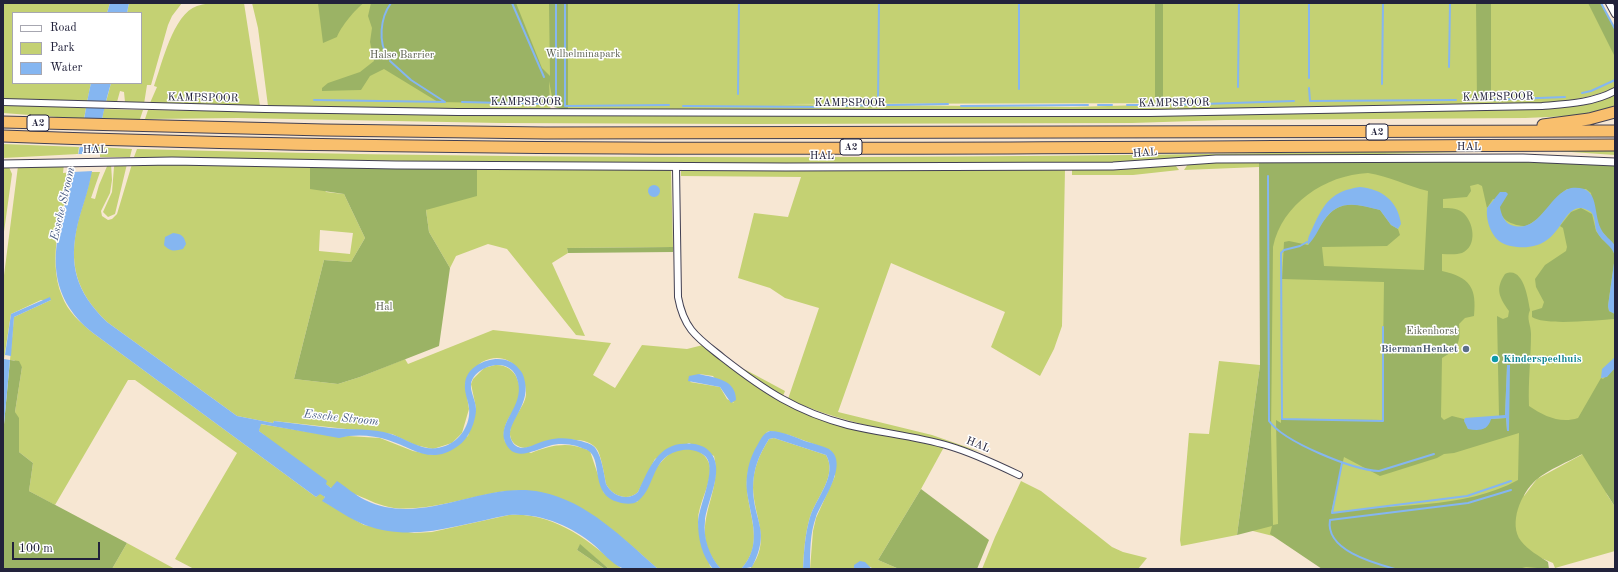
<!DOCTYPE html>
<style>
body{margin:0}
#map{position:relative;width:1618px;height:572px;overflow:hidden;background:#f7e7d3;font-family:"Old Standard TT",serif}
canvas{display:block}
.frame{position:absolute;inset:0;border:4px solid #22223b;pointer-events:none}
.legend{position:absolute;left:12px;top:12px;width:130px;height:72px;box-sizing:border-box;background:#fff;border:1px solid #a7a7b1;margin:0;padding:5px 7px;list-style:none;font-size:12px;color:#22223b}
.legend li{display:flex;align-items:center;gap:8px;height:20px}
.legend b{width:20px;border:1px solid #a7a7b1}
.scale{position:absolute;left:12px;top:542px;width:88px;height:18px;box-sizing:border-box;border:2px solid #22223b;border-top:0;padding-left:5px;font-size:12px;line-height:14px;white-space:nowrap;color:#22223b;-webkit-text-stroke:3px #fff;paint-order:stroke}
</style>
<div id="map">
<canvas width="1618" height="572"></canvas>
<div class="frame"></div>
<ul class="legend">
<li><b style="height:5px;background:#fff"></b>Road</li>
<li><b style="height:11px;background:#c4d173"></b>Park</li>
<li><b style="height:11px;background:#85b6f1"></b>Water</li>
</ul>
<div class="scale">100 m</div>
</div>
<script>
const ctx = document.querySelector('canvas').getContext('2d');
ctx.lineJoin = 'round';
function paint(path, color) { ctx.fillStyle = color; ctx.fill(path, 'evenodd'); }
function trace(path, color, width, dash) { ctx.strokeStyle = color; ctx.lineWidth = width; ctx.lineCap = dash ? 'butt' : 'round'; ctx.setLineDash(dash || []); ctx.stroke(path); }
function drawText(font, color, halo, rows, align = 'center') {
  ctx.font = font + ' "Old Standard TT",serif'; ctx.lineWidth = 3; ctx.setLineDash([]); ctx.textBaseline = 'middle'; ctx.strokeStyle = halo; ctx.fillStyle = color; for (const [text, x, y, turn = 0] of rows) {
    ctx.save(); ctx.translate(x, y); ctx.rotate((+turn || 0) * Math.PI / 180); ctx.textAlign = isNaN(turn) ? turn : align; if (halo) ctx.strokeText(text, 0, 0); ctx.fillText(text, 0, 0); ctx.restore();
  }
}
paint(new Path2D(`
 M3 3H110L107 13H13V83H91L87 102 3 100Z
 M129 3H182L172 16 168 25 151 85H147L144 104 127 103 125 102 124 92 120 91 117 102H106L111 83H141V13H127Z
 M244 3 260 106 150 103 157 87 154 86C162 64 173 14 197 6 211 1 229 4 244 3Z
 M252 3H1596L1615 40V88C1571 106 1524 104 1478 105 1394 108 1310 104 1226 110L568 111V104L550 105 551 110 271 106H268L258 28ZM1216 103 1072 107 779 104Z
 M1615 94V106C1584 116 1557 117 1525 118L1225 120 1132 123 749 124 500 123 238 118 145 119 148 110 501 115 861 116 1525 110C1557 109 1585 106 1615 94Z
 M3 104 86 108 84 119 3 113Z
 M104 109 143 110 140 119H102Z
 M3 144 79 147 78 154 3 158Z
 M96 147 132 149 130 157H100V154H95Z
 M1542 148 1615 151V155L1542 150 1262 157 1121 163 688 165 134 157 137 149C606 162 1074 158 1542 148Z
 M1259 162V167L1184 170 1188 164 1196 163Z
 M1267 162 1615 167V501L1606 493 1615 507V551L1555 568 1553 563 1541 558 1544 569H1325L1285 539 1245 529 1265 351ZM1583 454 1537 479 1524 496 1527 471Z
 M64 164 63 173 75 172C61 206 47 260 62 296 68 312 80 322 93 333L316 497 320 493 325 497 323 501 364 525 414 533 432 532 509 515C555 512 589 541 622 569H609L580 545 577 550 605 569H194L175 559 237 453 135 380H128L55 505 29 491 33 463 19 452 15 412 22 367 14 360H10L14 317 51 300H41L11 314 4 359H3V283L18 166Z
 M108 164H111L112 180 110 193 101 211 102 216 108 220 112 219 117 214 132 164 310 166 326 192 344 194 365 238 351 262 324 260 294 379 338 384 360 377 405 359 408 364 493 330 611 343 593 375 615 388 642 345 687 349 703 345C728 365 753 388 782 402 831 426 891 434 944 447L921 489 878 560 899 569H872L871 567 854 565V569H810L813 531 816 518 835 476V459L830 450 789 435 770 431 767 432C759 446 749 461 747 477 744 510 768 541 741 569H721C684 528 724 497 714 456L689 443 655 459 638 492C628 502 612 496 606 484 604 474 602 460 598 451 587 430 542 444 525 448 517 447 511 443 510 435 509 419 527 406 526 392 525 369 506 349 482 362 476 366 469 378 465 384L469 409 462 433 452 443 433 449 415 445 392 434 274 421 273 423 237 416 107 322C76 292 68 264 78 222 82 205 89 189 91 172H100L91 198 95 199 99 185ZM320 230 353 233 350 254 319 251ZM699 374 713 376 734 403 727 399 720 387 690 382Z
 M127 164 115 214 108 217 103 212 112 192 114 167 115 165Z
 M1172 165 1176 166 1179 170 1133 175H1072V169Z
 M3 167H9L12 174 3 239Z
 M477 169 671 170 673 247 567 248 568 253 552 263 585 336 576 335 507 249 488 244 456 256 450 268 429 232 426 210Z
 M1065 169 1062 326 1054 349 1040 376 991 347 1005 312 891 263 838 412 932 435 981 452C916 434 849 427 788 399L819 308 785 298 770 288 738 278 754 213 788 217 801 177 681 176V171Z
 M1219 361 1260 365 1237 535 1181 546 1180 540 1189 433 1209 434Z
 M495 365C517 364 524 387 517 405 513 412 507 419 505 427 503 432 504 436 505 442L531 453C551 445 569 441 590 451L604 493 637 502C649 481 666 437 698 451 705 455 709 460 710 468 711 486 698 503 698 521 699 535 706 552 710 566L713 569H658C608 526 562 478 489 494 458 500 426 511 394 508 380 506 369 500 357 495 349 492 338 492 331 488 323 483 316 476 309 471 292 458 276 445 259 431L260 424 339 437 348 436 380 438 413 451 433 455 468 436 476 408 471 384 473 379 484 368Z
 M744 369 785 391 783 396 748 374Z
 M774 438 826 455C838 475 816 498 810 517 805 534 804 551 803 569H750C772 541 754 518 753 488 753 469 759 455 769 439Z
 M1021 481 1041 491 1112 547 1123 552 1147 558 1138 569H982L995 537Z
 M127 543 175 569H112Z`), '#c4d173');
paint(new Path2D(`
 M318 3H364C356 8 340 28 337 37L323 43Z
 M371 3H516L542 68 550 76 549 3H568V111L554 107 549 81 550 104 438 102 384 69 370 76 361 90 322 91V88L328 83 360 72 374 61 370 42 372 28 368 16Z
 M1155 3H1163V105L1155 104Z
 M1476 3H1491V99L1477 100Z
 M1588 3H1601L1615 29V57Z
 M1495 161 1615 165V247L1600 229 1595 216 1591 193 1586 189H1567C1552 199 1543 219 1526 226 1513 226 1495 219 1501 202L1493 199 1487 208 1482 186 1478 184 1470 186 1471 191 1467 197 1443 199V208C1449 208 1457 208 1462 212 1474 221 1478 246 1462 253 1456 255 1448 254 1442 254V271C1470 277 1477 288 1474 316L1465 318 1459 324C1461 342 1458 349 1442 358L1441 417 1444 420 1452 416 1464 419 1468 429 1485 428 1491 419 1506 418 1507 431H1509V365L1507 366 1505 416H1499L1497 316 1503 319 1508 317 1509 311C1499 297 1495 289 1505 274 1523 265 1528 298 1530 310 1526 319 1531 324 1531 334 1531 358 1528 381 1529 406 1544 416 1560 424 1578 418L1601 378 1603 379 1615 368V507L1582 454C1568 462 1549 469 1536 480 1521 493 1508 524 1521 541 1528 550 1539 556 1548 562L1549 569 1526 567 1518 569H1322L1270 534 1272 526 1237 535 1260 365 1259 162ZM1368 173C1389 176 1407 186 1428 191L1424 270 1324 266 1322 247 1387 246 1400 235 1398 229 1391 225 1380 210C1334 197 1332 208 1308 245L1289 241 1284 242 1282 279 1384 282 1382 420 1281 419V423L1276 420 1278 524 1273 525 1271 433 1273 247C1282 204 1325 175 1368 173ZM1519 433 1518 480C1464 510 1391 503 1331 513L1344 457 1380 476 1437 458 1444 454 1454 453Z
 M310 166 477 169V196L426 210 429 232 450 268 439 346 360 377 338 384 294 379 324 260 351 262 365 238 344 194 310 189Z
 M1581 208 1592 214 1596 231 1602 239 1612 248 1615 256 1608 306 1609 311 1615 314V319C1597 320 1545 326 1532 317V311L1542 308 1544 302 1536 287 1535 279 1545 265 1566 251 1567 247 1563 228 1560 226 1571 212Z
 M673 247V252L568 253 567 248Z
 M10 360 19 361 22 367 15 412 19 418V452L33 463 29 491 127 543 112 569H3V435Z
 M921 489 989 540 977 569H899L878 560Z
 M580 544 609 569H605L577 550Z`), '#9bb365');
paint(new Path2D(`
 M110 3H129L127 13H107Z
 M91 83H111C101 116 97 151 89 185 86 198 81 210 78 223 68 265 76 292 107 322L237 416 273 423 274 421C293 423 312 426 331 428 350 430 372 428 391 434 410 440 424 454 445 446 460 441 471 424 469 408 468 400 464 392 465 384 466 368 484 359 498 359 506 359 514 362 519 369 523 373 524 377 525 382 530 407 505 424 511 439 518 457 536 442 548 440 559 437 570 438 581 441 587 443 593 444 596 449 602 458 604 474 606 484 612 496 628 502 638 492 647 473 656 447 680 444 689 443 696 443 704 447 730 463 707 499 705 521 703 538 709 556 721 569H713C702 556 698 539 698 522 699 505 717 470 706 457 700 451 691 449 683 450 650 455 657 486 638 501 633 505 624 504 618 502 591 495 602 463 590 452 587 449 581 448 577 446 568 444 558 443 549 446 534 450 514 463 505 442 497 422 524 407 518 382 516 374 513 369 505 366 494 362 473 370 471 384 470 392 476 401 476 409 476 421 469 439 458 446 431 466 413 448 388 440 373 435 354 434 339 438L261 424 259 431 326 480 327 481 326 484 331 488 337 481C346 487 355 495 365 500 423 528 482 480 541 492 587 501 624 539 658 569 650 569 628 571 622 568 612 564 602 552 594 545 570 525 540 513 509 515 460 524 413 543 365 525 350 519 336 509 322 501L325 497 320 494 316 497 93 333C45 294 52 251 67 197 69 188 73 179 75 170 82 141 84 112 91 83Z
 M648 191a6 6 0 1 1 12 0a6 6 0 1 1-12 0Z
 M1360 187C1382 189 1398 201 1401 224L1398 229 1391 225 1380 210C1357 204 1338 198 1323 222 1318 230 1315 238 1308 245 1307 238 1310 234 1313 227 1324 203 1332 191 1360 187Z
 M1571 188C1601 185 1592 211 1601 229 1604 236 1612 240 1615 246 1618 253 1615 303 1615 314L1609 311 1608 306 1615 256C1612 245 1602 242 1597 232 1594 226 1596 218 1591 212 1588 210 1583 208 1580 208 1559 209 1562 251 1517 247 1508 246 1501 244 1495 237 1489 229 1486 218 1487 208L1500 192H1506L1508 194 1500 207C1501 214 1504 222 1511 225 1540 235 1548 194 1571 188Z
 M173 233C182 234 184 236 186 244L183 249C175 251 170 252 164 245L165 237Z
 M50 297 51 300 14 317 11 356 5 355 11 314Z
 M1615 357V368L1607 377 1601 378 1602 369Z
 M4 359 10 360 3 435Z
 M1507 365H1510L1509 431H1507L1506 418 1491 419C1488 431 1478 431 1468 429L1464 421 1465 418 1505 415Z
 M699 374C715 378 736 379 736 400L731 403 720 387 688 381 689 376Z
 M770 431C783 431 796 438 808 442 815 444 823 446 829 449 850 463 822 501 816 517 810 533 810 552 810 569H803C804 551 805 534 810 517 816 498 838 475 826 455L774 438 769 439C759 455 753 469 753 489 754 523 771 530 752 567L741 569C763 545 751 520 747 492 745 476 749 458 758 444 761 439 763 433 770 431Z
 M860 561 865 562 872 569H854V565Z`), '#85b6f1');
paint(new Path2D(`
 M82 119H104L98 147H77Z
 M76 154H97L93 171 73 172Z`), '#f7e7d3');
trace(new Path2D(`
 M512 3 544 77
 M556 3V96
 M565 3V106L669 105
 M1601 3 1615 29
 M388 58C378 42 380 18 391 3
 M1449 67 1450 3
 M1309 78V3
 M1382 84 1383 3
 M1238 87 1239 3
 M1309 88 1310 101 1456 100
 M1019 89V3
 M1582 93 1591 91 1615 80
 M738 94 739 3
 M314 100 445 102 411 80 390 61
 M1487 100 1565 97
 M462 102 545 104
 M1098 105H1112
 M1127 105H1153
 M1172 105 1294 101
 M683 106 820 107
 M832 106 948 104
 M878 106 879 3
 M961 106 1088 105
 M1268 176 1269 421C1284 442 1353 470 1379 471L1434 454
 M1307 242 1300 246 1284 250 1281 253 1282 419 1383 421V327
 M1342 463 1332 513 1467 496 1511 481
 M1395 569C1373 563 1325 550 1330 520L1468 503 1511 490`), '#85b6f1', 2);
const minor = new Path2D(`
 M1609 3 1615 14
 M3 102 265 109 458 112 890 113H1150L1542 106C1566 104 1593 103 1615 91
 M676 167 678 297C684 330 698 338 723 358 764 390 797 412 848 425 881 433 916 436 949 446 973 453 996 464 1019 475`);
const tertiary = new Path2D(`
 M3 164 172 161 396 165 786 167 1113 166 1216 159 1523 158 1615 162`);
const motorway = new Path2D(`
 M3 122 324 130 545 133 1615 131
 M1543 125 1589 119 1615 112
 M3 136C540 156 1078 146 1615 145`);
trace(minor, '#424052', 8);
trace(tertiary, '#424052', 9);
trace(motorway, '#424052', 13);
trace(minor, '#fff', 6);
trace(tertiary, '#fff', 7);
trace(motorway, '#f9bf6d', 11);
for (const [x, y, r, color] of [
 [1466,349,4,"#5c6f8a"],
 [1495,359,4,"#0f9aa8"]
]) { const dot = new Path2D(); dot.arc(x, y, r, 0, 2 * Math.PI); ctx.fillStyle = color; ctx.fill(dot); trace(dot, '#fff', 1.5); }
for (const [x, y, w] of [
 [38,123,22],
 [1377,132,22],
 [851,147,22]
]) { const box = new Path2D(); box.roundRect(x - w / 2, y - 8, w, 16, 3); ctx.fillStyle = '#fff'; ctx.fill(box); trace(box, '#22223b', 1); }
drawText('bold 10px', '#22223b', null, [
 ["A2",38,123],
 ["A2",1377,132],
 ["A2",851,147]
]);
drawText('11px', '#5b5f4f', '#fff', [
 ["Wilhelminapark",583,54],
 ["Halse Barrier",402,55],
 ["Hal",384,307],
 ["Eikenhorst",1432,331]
]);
drawText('11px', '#22223b', '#fff', [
 ["KAMPSPOOR",1498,97,-1],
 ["KAMPSPOOR",203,98,1],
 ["KAMPSPOOR",526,102],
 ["KAMPSPOOR",850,103],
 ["KAMPSPOOR",1174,103,-1],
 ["HAL",1469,147],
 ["HAL",95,150,-1],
 ["HAL",1145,153,-4],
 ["HAL",822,156],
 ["HAL",978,445,22]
]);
drawText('bold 11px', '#4e5e75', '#fff', [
 ["BiermanHenket",1458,349]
], 'right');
drawText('bold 11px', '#0d838f', '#fff', [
 ["Kinderspeelhuis",1503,359]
], 'left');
drawText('italic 12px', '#4a5d84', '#fff', [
 ["Essche Stroom",63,204,-77],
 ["Essche Stroom",341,418,6]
]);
</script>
